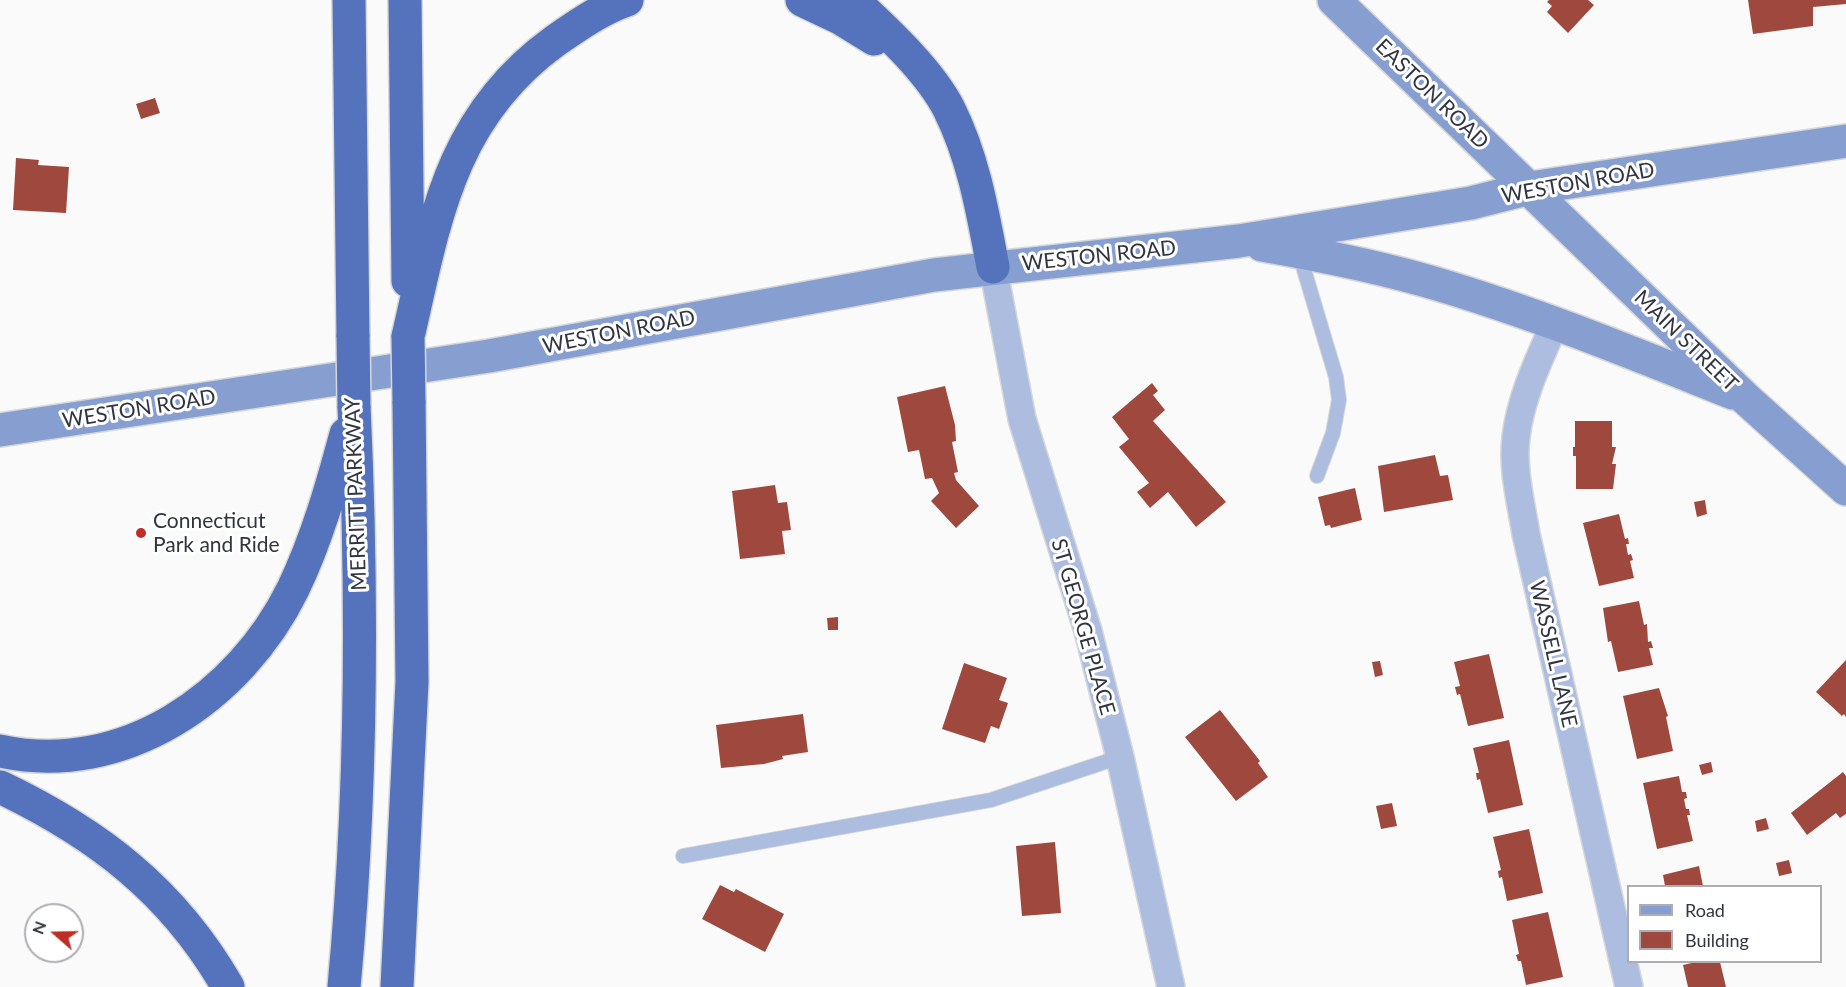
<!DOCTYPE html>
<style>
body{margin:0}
#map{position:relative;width:1846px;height:987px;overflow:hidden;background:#fafafa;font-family:Lato,sans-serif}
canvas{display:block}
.legend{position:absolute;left:1627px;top:885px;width:195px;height:78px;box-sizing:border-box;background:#fff;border:2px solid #acaeb3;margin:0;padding:8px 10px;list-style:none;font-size:18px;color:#303541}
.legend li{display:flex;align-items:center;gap:12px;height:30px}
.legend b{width:30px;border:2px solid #acaeb3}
.north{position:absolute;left:24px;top:903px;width:60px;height:60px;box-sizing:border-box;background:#fff;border:2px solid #acaeb3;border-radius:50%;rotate:290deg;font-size:16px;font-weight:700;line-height:24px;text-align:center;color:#303541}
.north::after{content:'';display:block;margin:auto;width:21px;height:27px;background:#bd2f25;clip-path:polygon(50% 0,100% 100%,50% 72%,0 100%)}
</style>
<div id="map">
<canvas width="1846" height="987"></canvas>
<ul class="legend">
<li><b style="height:8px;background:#879ed1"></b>Road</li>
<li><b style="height:16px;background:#9f483d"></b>Building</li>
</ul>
<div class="north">N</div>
</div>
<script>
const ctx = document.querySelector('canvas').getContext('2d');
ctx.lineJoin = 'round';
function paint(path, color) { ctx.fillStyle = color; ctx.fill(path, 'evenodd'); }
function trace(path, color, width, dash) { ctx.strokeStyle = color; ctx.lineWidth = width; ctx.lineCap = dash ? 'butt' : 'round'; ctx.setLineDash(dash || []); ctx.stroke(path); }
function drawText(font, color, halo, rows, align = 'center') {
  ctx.font = font + ' Lato,sans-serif'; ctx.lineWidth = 6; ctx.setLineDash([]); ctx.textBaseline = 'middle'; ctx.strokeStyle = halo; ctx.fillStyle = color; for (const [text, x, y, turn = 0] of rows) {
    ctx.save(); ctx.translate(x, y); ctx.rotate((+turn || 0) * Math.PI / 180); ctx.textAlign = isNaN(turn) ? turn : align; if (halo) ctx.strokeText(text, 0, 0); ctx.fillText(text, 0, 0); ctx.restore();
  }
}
paint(new Path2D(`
 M1549 0H1588L1594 5 1568 33 1547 12 1552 6 1547 2Z
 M1748 0H1846V4L1813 7V26L1753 34Z
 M155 98 160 113 141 119 136 104Z
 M16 158 39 160 38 165 69 167 66 213 13 210Z
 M1152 383 1158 391 1153 395 1165 410 1153 421 1226 502 1196 527 1168 492 1150 508 1137 492 1149 483 1119 447 1129 439 1112 417Z
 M945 386 955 425 956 441 952 442 958 472 954 473 956 480 979 506 956 528 931 501 939 493 932 478 925 479 919 450 908 452 897 397Z
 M1575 421H1612V447H1616L1612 464H1616L1613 489H1576V456H1573V447H1575Z
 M1435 455 1440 476 1448 475 1453 500 1384 512 1378 466Z
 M775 485 778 503 787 502 791 530 782 531 785 554 740 559 732 491Z
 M1355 488 1362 520 1331 528 1330 525 1325 526 1318 497Z
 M1705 500 1707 514 1697 517 1694 502Z
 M1619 514 1625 539 1628 538 1629 544H1626L1628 555 1631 554 1633 560 1630 561 1634 578 1599 586 1583 523Z
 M1639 601 1644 625 1647 624 1648 642 1651 641 1653 648H1649L1653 665 1618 672 1611 641 1608 642 1603 608Z
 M838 617V630H828L827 618Z
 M1489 654 1504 718 1468 726 1460 694 1457 695 1455 687 1460 686 1454 662Z
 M1846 660V717L1844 714 1842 716 1816 692Z
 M1380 661 1383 675 1375 677 1372 662Z
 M964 663 1007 678 999 700 1008 703 999 729 991 726 985 743 942 729Z
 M1659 688 1668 716 1666 717 1673 751 1637 759 1623 696Z
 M1220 710 1260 761 1258 763 1268 777 1236 801 1185 737Z
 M803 714 808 752 782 756 783 759 764 764 721 768 716 725Z
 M1509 740 1523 805 1488 813 1480 779 1477 780 1476 773H1479L1473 748Z
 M1711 762 1713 772 1702 775 1699 765Z
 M1843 772 1846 776V814L1840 818 1836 813 1807 835 1791 813Z
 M1679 776 1682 792H1686L1687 798 1684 799 1686 809H1689L1690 815H1687L1693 841 1657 849 1643 783Z
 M1392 803 1397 826 1381 829 1376 806Z
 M1766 818 1769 829 1757 832 1755 821Z
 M1529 829 1543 893 1507 901 1502 877 1499 878 1498 871 1501 870 1493 837Z
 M1055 842 1061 913 1022 916 1016 846Z
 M1789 860 1792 873 1779 876 1776 863Z
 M1699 866 1703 886H1665L1663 875Z
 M720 885 734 892 736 889 784 914 765 952 702 919Z
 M1548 912 1563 977 1526 985 1521 961H1518L1516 955 1519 954 1512 920Z
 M1696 962H1720L1726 987H1688L1683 965Z`), '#9f483d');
const lane = new Path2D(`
 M1299 253 1336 377 1339 400 1333 433 1317 476
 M683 856 991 800 1120 757`);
const street = new Path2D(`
 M993 267 1022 419 1088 631 1120 757 1171 987
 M1555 323C1539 360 1521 396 1516 437 1512 469 1521 503 1526 534L1629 987`);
const secondary = new Path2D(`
 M1334 0 1745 398 1846 489
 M1262 245C1320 255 1380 267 1437 284 1538 314 1635 354 1733 393
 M0 430 489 356 934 275 1239 241 1471 203 1530 188 1846 141`);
const highway = new Path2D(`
 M349 0 353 337
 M405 0 408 281
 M802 0 840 18 874 39
 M853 0C885 30 929 70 949 109 974 159 983 214 993 267
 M408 337C435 219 450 117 555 41 578 25 601 9 627 0
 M0 751C123 778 240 697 293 589 317 539 332 486 346 434
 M0 787C98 834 173 891 228 987
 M344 987C362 794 363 599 354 406
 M397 987 412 682 409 401`);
trace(lane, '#d6d7d9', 16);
trace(street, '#d6d7d9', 30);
trace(secondary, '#d6d7d9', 36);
trace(highway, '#d6d7d9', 36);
trace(lane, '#adbde0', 14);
trace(street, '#adbde0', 27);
trace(secondary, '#879ed1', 33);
trace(highway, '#5573bc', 33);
const highwayBridge = new Path2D(`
 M353 337 354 406
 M408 337 409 401`);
trace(highwayBridge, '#d6d7d9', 36, []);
trace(highwayBridge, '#5573bc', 33);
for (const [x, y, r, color] of [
 [141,533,6,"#bd2f25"]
]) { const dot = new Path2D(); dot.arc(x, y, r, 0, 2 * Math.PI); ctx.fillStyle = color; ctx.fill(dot); trace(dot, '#fff', 2); }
drawText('21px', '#303541', '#fff', [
 ["EASTON ROAD",1432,94,44],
 ["WESTON ROAD",1578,183,-10],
 ["WESTON ROAD",1099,256,-6],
 ["WESTON ROAD",619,332,-11],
 ["MAIN STREET",1686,341,44],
 ["WESTON ROAD",139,409,-9],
 ["MERRITT PARKWAY",356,494,-92],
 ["ST GEORGE PLACE",1083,627,74],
 ["WASSELL LANE",1553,654,77]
]);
drawText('21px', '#303541', '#fff', [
 ["Connecticut",153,521],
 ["Park and Ride",153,545]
], 'left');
</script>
